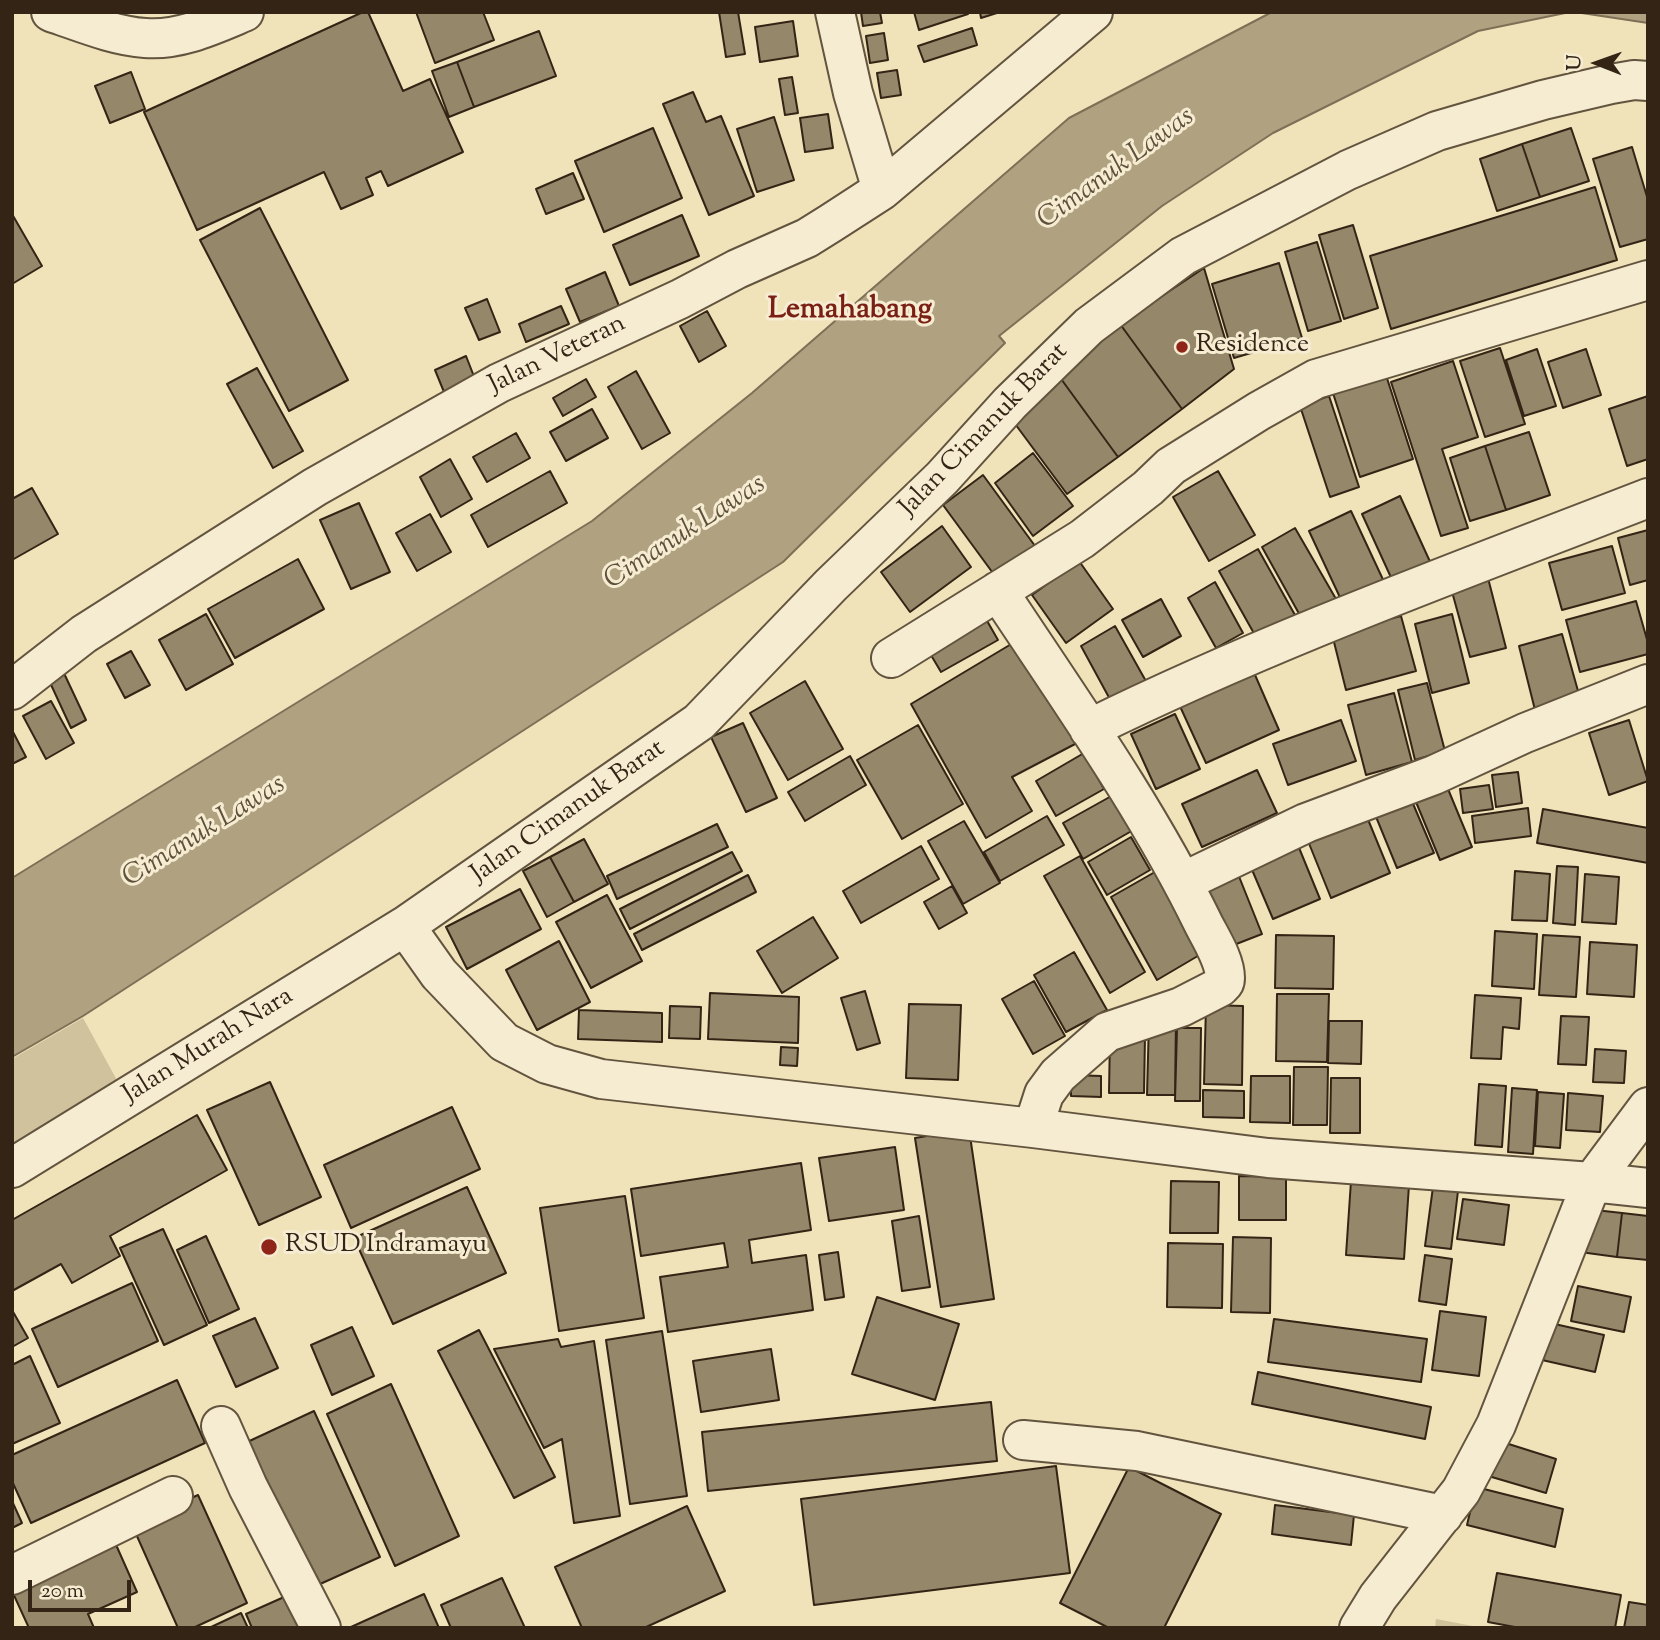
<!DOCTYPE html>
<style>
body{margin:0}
#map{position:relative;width:1660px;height:1640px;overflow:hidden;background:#f0e2b9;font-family:"Sorts Mill Goudy",serif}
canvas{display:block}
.frame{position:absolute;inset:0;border:14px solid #332415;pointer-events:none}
.north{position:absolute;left:1562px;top:28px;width:70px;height:70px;-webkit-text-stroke:5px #f5ecd2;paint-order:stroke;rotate:271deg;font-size:19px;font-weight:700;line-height:28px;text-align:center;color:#332415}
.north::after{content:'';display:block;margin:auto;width:24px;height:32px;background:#332415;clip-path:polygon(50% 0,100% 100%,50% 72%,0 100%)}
.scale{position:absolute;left:28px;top:1580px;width:103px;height:32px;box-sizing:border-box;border:4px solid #332415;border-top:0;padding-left:9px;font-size:21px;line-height:24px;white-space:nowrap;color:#332415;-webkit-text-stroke:5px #f5ecd2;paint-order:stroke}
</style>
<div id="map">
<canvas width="1660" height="1640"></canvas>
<div class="frame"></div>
<div class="north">U</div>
<div class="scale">20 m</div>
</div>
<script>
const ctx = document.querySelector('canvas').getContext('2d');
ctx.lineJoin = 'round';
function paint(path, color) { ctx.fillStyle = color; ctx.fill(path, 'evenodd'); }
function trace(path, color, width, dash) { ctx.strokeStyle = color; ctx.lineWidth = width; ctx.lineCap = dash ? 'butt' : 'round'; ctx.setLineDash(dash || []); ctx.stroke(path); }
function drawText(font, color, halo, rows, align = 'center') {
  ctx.font = font + ' "Sorts Mill Goudy",serif'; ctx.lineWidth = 6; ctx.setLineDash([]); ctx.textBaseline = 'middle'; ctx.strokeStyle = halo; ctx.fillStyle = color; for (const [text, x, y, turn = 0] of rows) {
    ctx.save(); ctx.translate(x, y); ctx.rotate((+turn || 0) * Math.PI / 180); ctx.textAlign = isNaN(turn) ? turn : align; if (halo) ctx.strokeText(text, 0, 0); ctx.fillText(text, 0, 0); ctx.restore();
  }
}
paint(new Path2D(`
 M83 1018 119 1084 12 1148V1059Z
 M1436 1619 1483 1628H1435Z`), '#d0c29d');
const water = new Path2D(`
 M1272 12H1570L1478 31 1273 133 1162 206 999 336 1005 343 783 562 83 1016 12 1057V878L592 521 752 393 1069 118Z
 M1575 12H1648V23Z`);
paint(water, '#b0a181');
trace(water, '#7e6f56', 2);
const building = new Path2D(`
 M363 12H368L403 91 430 79 463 152 388 186 381 171 366 178 373 195 341 209 324 172 197 230 144 112Z
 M416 12H483L494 40 435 63Z
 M719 12H738L745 54 726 57Z
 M861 12H880L882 23 863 26Z
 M914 12H967L968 14 919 30Z
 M980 12H1000L981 18Z
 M793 21 798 56 760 62 755 27Z
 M972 28 977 45 924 62 918 46Z
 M539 31 556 76 474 107 457 62Z
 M884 33 888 60 870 63 866 36Z
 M457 62 474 107 449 117 432 71Z
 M897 70 901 95 881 98 877 73Z
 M131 72 145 109 110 123 95 86Z
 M792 77 798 113 785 115 779 79Z
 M693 92 706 122 721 116 754 196 709 215 663 104Z
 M828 114 833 148 805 152 800 118Z
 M774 117 794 180 757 192 737 129Z
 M653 128 682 198 604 232 575 161Z
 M1571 128 1589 181 1540 197 1522 144Z
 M1522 144 1540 197 1497 211 1480 159Z
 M1632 147 1648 200V239L1620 247 1593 159Z
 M573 173 584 199 546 214 536 189Z
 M1595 187 1617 260 1391 329 1370 256Z
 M260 208 348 380 289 411 200 240Z
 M12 214 42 266 12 284Z
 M682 215 699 256 630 285 613 245Z
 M1353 225 1378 308 1344 319 1319 235Z
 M1317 242 1341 321 1308 331 1285 252Z
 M1279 263 1302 338 1234 358 1212 284Z
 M1204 268 1234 369 1182 409 1120 324Z
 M605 272 619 306 580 322 566 289Z
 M487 299 500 332 479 340 465 308Z
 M561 306 569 324 526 342 519 324Z
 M707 311 726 346 699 362 680 326Z
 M1120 324 1182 409 1118 457 1056 372Z
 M1500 348 1525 424 1485 437 1460 361Z
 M1537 349 1556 406 1524 416 1506 360Z
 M1586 349 1601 395 1563 408 1548 362Z
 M466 356 475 379 444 392 435 370Z
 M1453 361 1478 437 1442 449 1468 528 1441 536 1391 382Z
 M257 368 303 451 273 468 227 384Z
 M636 371 670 433 642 449 608 387Z
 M1056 372 1118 457 1067 494 1004 409Z
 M1385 372 1413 459 1360 477 1332 390Z
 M586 379 596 397 563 416 553 398Z
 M1329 396 1359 487 1330 497 1300 406Z
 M1648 396V459L1627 466 1609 409Z
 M592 409 608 438 566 461 550 432Z
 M1529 432 1550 495 1506 510 1485 446Z
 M516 433 530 458 487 482 473 457Z
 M1485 446 1506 510 1470 521 1450 458Z
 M1033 453 1073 506 1033 536 995 483Z
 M450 459 472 499 441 517 420 477Z
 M550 471 567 503 488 547 471 515Z
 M1218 471 1255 535 1209 561 1173 497Z
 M983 475 1038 550 998 580 943 505Z
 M32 488 58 534 12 560V499Z
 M1400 496 1432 566 1394 584 1362 514Z
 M359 503 390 572 351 589 320 520Z
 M1351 511 1386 586 1344 606 1309 531Z
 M430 514 451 552 417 571 396 533Z
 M942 526 971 567 910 612 881 572Z
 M1295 528 1336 599 1302 619 1262 547Z
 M1648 530V580L1630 585 1618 538Z
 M1612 546 1625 593 1562 610 1549 563Z
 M1258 549 1295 615 1256 637 1219 571Z
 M298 559 324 609 235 658 208 609Z
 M1079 561 1113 609 1066 643 1032 595Z
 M1488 578 1506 648 1470 657 1451 588Z
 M1215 582 1243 633 1216 648 1188 598Z
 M1161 599 1181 636 1143 657 1122 620Z
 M1636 601 1648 643V654L1580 672 1566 620Z
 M982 612 998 640 941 672 925 645Z
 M206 614 233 664 186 690 159 640Z
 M1452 614 1469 683 1432 693 1415 624Z
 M1401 616 1416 671 1346 690 1332 634Z
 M1115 626 1147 683 1112 703 1081 646Z
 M1562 634 1580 698 1535 710 1519 646Z
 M1018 640 1077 743 1012 777 1032 811 986 838 911 704Z
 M131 651 150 685 125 698 107 664Z
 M1252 668 1279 730 1206 763 1178 702Z
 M62 669 86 720 71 728 47 676Z
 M805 681 843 749 788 780 750 713Z
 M1427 683 1445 751 1415 760 1398 690Z
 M1394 693 1412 762 1366 775 1348 705Z
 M51 701 74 743 46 759 23 716Z
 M1175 714 1200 769 1156 789 1131 734Z
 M1341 720 1356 761 1288 785 1273 744Z
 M1629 720 1648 781 1609 795 1589 733Z
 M743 723 777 798 746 812 711 737Z
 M918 725 963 804 902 839 857 760Z
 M12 730 26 757 12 764Z
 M1084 753 1104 789 1056 816 1036 781Z
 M850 756 866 785 805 821 788 792Z
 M1257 770 1277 813 1202 847 1182 804Z
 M1518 772 1522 803 1496 807 1492 775Z
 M1489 785 1493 809 1463 813 1460 789Z
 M1448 789 1472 847 1440 860 1416 802Z
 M1408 792 1434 853 1397 868 1372 807Z
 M1115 794 1135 829 1083 859 1063 823Z
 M1528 808 1531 836 1475 843 1472 816Z
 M1543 809 1648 828V863L1537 843Z
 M1047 816 1064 845 1000 881 984 852Z
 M1367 817 1390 873 1331 898 1308 841Z
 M964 821 1000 883 963 904 928 841Z
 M717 824 728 847 617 899 607 876Z
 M1131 837 1150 870 1107 895 1088 862Z
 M1295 838 1320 899 1273 919 1247 858Z
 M584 839 608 884 574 902 550 857Z
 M921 846 939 879 861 923 843 891Z
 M732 852 742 871 630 929 620 909Z
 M1080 856 1145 972 1110 993 1044 876Z
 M550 857 574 902 547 917 523 871Z
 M1557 866 1578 867 1575 925 1553 923Z
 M1162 868 1208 950 1157 980 1111 897Z
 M1236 869 1262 934 1226 948 1200 884Z
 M1515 871 1550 874 1547 921 1512 920Z
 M1585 874 1619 877 1616 924 1582 922Z
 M748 875 756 892 642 950 634 934Z
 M952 886 967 913 939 929 924 902Z
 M520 889 541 929 467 969 446 927Z
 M607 895 642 961 591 988 556 922Z
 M813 917 838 958 782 993 757 951Z
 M1495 931 1537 934 1534 989 1492 986Z
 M1276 935 1334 936 1333 989 1275 988Z
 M1543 935 1580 937 1576 997 1539 995Z
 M559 941 590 1002 537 1030 506 970Z
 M1590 942 1637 945 1634 997 1587 994Z
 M1074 952 1107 1010 1066 1032 1034 975Z
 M1034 981 1065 1036 1033 1054 1002 999Z
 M865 991 880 1043 857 1050 841 998Z
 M710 993 799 997 798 1043 708 1039Z
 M1277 994H1329L1327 1062 1276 1061Z
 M1475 995 1521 998 1519 1029 1503 1027 1501 1059 1471 1058Z
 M909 1004 961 1005 958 1080 906 1078Z
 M1206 1005 1243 1006 1242 1085 1204 1084Z
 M670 1006 701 1007 700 1039 669 1038Z
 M579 1010 662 1013V1042L578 1039Z
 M1561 1016 1589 1017 1586 1065 1558 1064Z
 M1149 1020H1176L1175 1095H1147Z
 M1329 1021H1362L1361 1064 1328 1063Z
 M1177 1028H1201L1200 1101H1175Z
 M1110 1035 1145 1036 1144 1093H1109Z
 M781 1047 798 1048 797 1066 780 1065Z
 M1595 1049 1626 1051 1624 1083 1593 1082Z
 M1294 1067H1328L1327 1125H1293Z
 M1071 1075 1101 1076V1097L1071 1096Z
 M1251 1076H1290V1123L1250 1122Z
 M1331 1078H1360V1133H1330Z
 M270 1082 321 1197 259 1225 207 1110Z
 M1479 1084 1506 1086 1502 1147 1475 1145Z
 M1512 1088 1537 1090 1533 1154 1508 1152Z
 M1203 1090 1244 1091V1118L1203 1117Z
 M1538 1092 1564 1094 1560 1148 1535 1146Z
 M1568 1093 1603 1096 1600 1132 1566 1130Z
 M452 1107 480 1169 351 1228 324 1165Z
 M197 1115 227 1170 110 1236 120 1256 72 1283 61 1264 12 1291V1220Z
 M969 1129 994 1299 941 1307 915 1138Z
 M895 1147 904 1210 829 1221 819 1158Z
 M801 1163 811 1230 749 1240 752 1263 806 1255 813 1310 668 1332 660 1277 728 1267 724 1243 641 1256 631 1189Z
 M1239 1176 1286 1177V1220H1239Z
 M1171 1181 1219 1182 1218 1233H1170Z
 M1351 1181 1409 1185 1404 1259 1346 1255Z
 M467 1187 506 1273 393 1324 354 1238Z
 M1433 1187 1458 1191 1451 1249 1425 1246Z
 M625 1196 644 1318 559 1331 540 1208Z
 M1463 1199 1509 1205 1504 1245 1457 1239Z
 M1586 1209 1622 1213 1617 1257 1580 1252Z
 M1622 1213 1648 1216V1260L1617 1257Z
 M919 1216 930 1287 902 1291 892 1221Z
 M163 1229 207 1325 164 1345 120 1248Z
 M206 1236 239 1309 209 1323 177 1250Z
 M1233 1237 1271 1238 1270 1313 1231 1312Z
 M1168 1243 1223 1244 1222 1308 1167 1307Z
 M838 1252 844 1297 825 1300 819 1255Z
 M1425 1255 1452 1259 1446 1305 1419 1301Z
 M132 1283 158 1341 58 1387 32 1329Z
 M1578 1286 1631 1297 1624 1332 1571 1321Z
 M877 1297 959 1324 935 1400 852 1374Z
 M12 1310 28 1338 12 1347Z
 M1440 1311 1486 1317 1479 1376 1432 1370Z
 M255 1318 278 1368 236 1387 213 1336Z
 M1274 1319 1427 1339 1421 1382 1268 1362Z
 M1550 1323 1604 1335 1595 1372 1542 1360Z
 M352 1327 374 1376 332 1395 311 1345Z
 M479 1330 555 1477 514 1498 438 1351Z
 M662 1331 687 1496 630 1504 606 1340Z
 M558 1339 561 1347 594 1341 620 1516 574 1523 562 1439 544 1448 494 1349Z
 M771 1349 779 1400 701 1412 693 1361Z
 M30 1356 60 1423 12 1444V1365Z
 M1258 1372 1431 1407 1425 1439 1252 1404Z
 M177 1380 205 1443 31 1523 12 1481V1455Z
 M391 1384 459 1536 395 1566 327 1414Z
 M991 1402 997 1461 708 1491 702 1432Z
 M314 1411 380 1557 309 1589 243 1444Z
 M1496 1440 1556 1459 1546 1493 1485 1475Z
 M1056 1466 1070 1573 814 1605 801 1499Z
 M1129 1467 1221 1514 1164 1628H1109L1060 1603Z
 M1476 1487 1563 1509 1555 1547 1467 1525Z
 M198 1495 247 1603 193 1628H178L132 1525Z
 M12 1501 22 1523 12 1528Z
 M1275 1505 1354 1515 1351 1545 1272 1534Z
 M687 1506 725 1591 644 1628H582L555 1567Z
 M113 1538 137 1592 88 1614 94 1628H29L12 1591Z
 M1497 1573 1621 1595 1615 1628H1520L1488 1622Z
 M502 1578 525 1628H451L441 1605Z
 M293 1593 309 1628H252L246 1614Z
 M424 1594 439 1628 351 1627Z
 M1629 1602 1648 1605V1628H1624Z
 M241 1613 248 1628H209Z`);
paint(building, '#95876a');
trace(building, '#332415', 2);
const minor = new Path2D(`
 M51 12C81 22 114 36 145 38 179 41 213 25 244 12
 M835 12 853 93 882 190
 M998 591C1068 697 1147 808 1203 923 1211 939 1225 960 1225 978 1225 983 1224 983 1220 987L1181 1007 1107 1032 1058 1075 1044 1094 1033 1128
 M891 658 1082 539 1148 488 1171 466 1259 411 1316 379 1648 280
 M12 690 84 634 315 487 499 383 680 299 737 269 807 238 831 223 882 190 1093 12
 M1089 729C1270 640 1460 571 1648 498
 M1183 882 1306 823 1434 775 1525 733 1648 684
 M405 926 439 974 504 1042 547 1064 601 1079 1033 1128 1268 1158 1592 1182 1648 1188
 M12 1168 405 926 699 722 831 585 942 478 1010 403 1089 326 1183 256 1348 170 1437 131 1543 100 1611 84 1634 80 1648 81
 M221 1426 248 1487 321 1628
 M1023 1440 1137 1451 1443 1515
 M12 1575 173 1496
 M1359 1628 1378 1597 1461 1491 1496 1425 1592 1182 1648 1107`);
trace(minor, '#62543e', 42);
trace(minor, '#f5ecd2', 38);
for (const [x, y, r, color] of [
 [1182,347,7,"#8f2418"],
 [269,1247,9,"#8f2418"]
]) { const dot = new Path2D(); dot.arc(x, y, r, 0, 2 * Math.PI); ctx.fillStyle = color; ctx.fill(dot); trace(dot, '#f5ecd2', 2.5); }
drawText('26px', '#332415', '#f5ecd2', [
 ["Residence",1196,347],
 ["RSUD Indramayu",285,1247]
], 'left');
drawText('26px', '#332415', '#f5ecd2', [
 ["Jalan Veteran",558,356,-26],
 ["Jalan Cimanuk Barat",985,431,-46],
 ["Jalan Cimanuk Barat",569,813,-35],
 ["Jalan Murah Nara",209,1047,-32]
]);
drawText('italic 28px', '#5f503b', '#f5ecd2', [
 ["Cimanuk Lawas",1117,170,-36],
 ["Cimanuk Lawas",686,534,-33],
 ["Cimanuk Lawas",205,833,-32]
]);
drawText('bold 30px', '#7a1f14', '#f5ecd2', [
 ["Lemahabang",850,312]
]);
</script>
